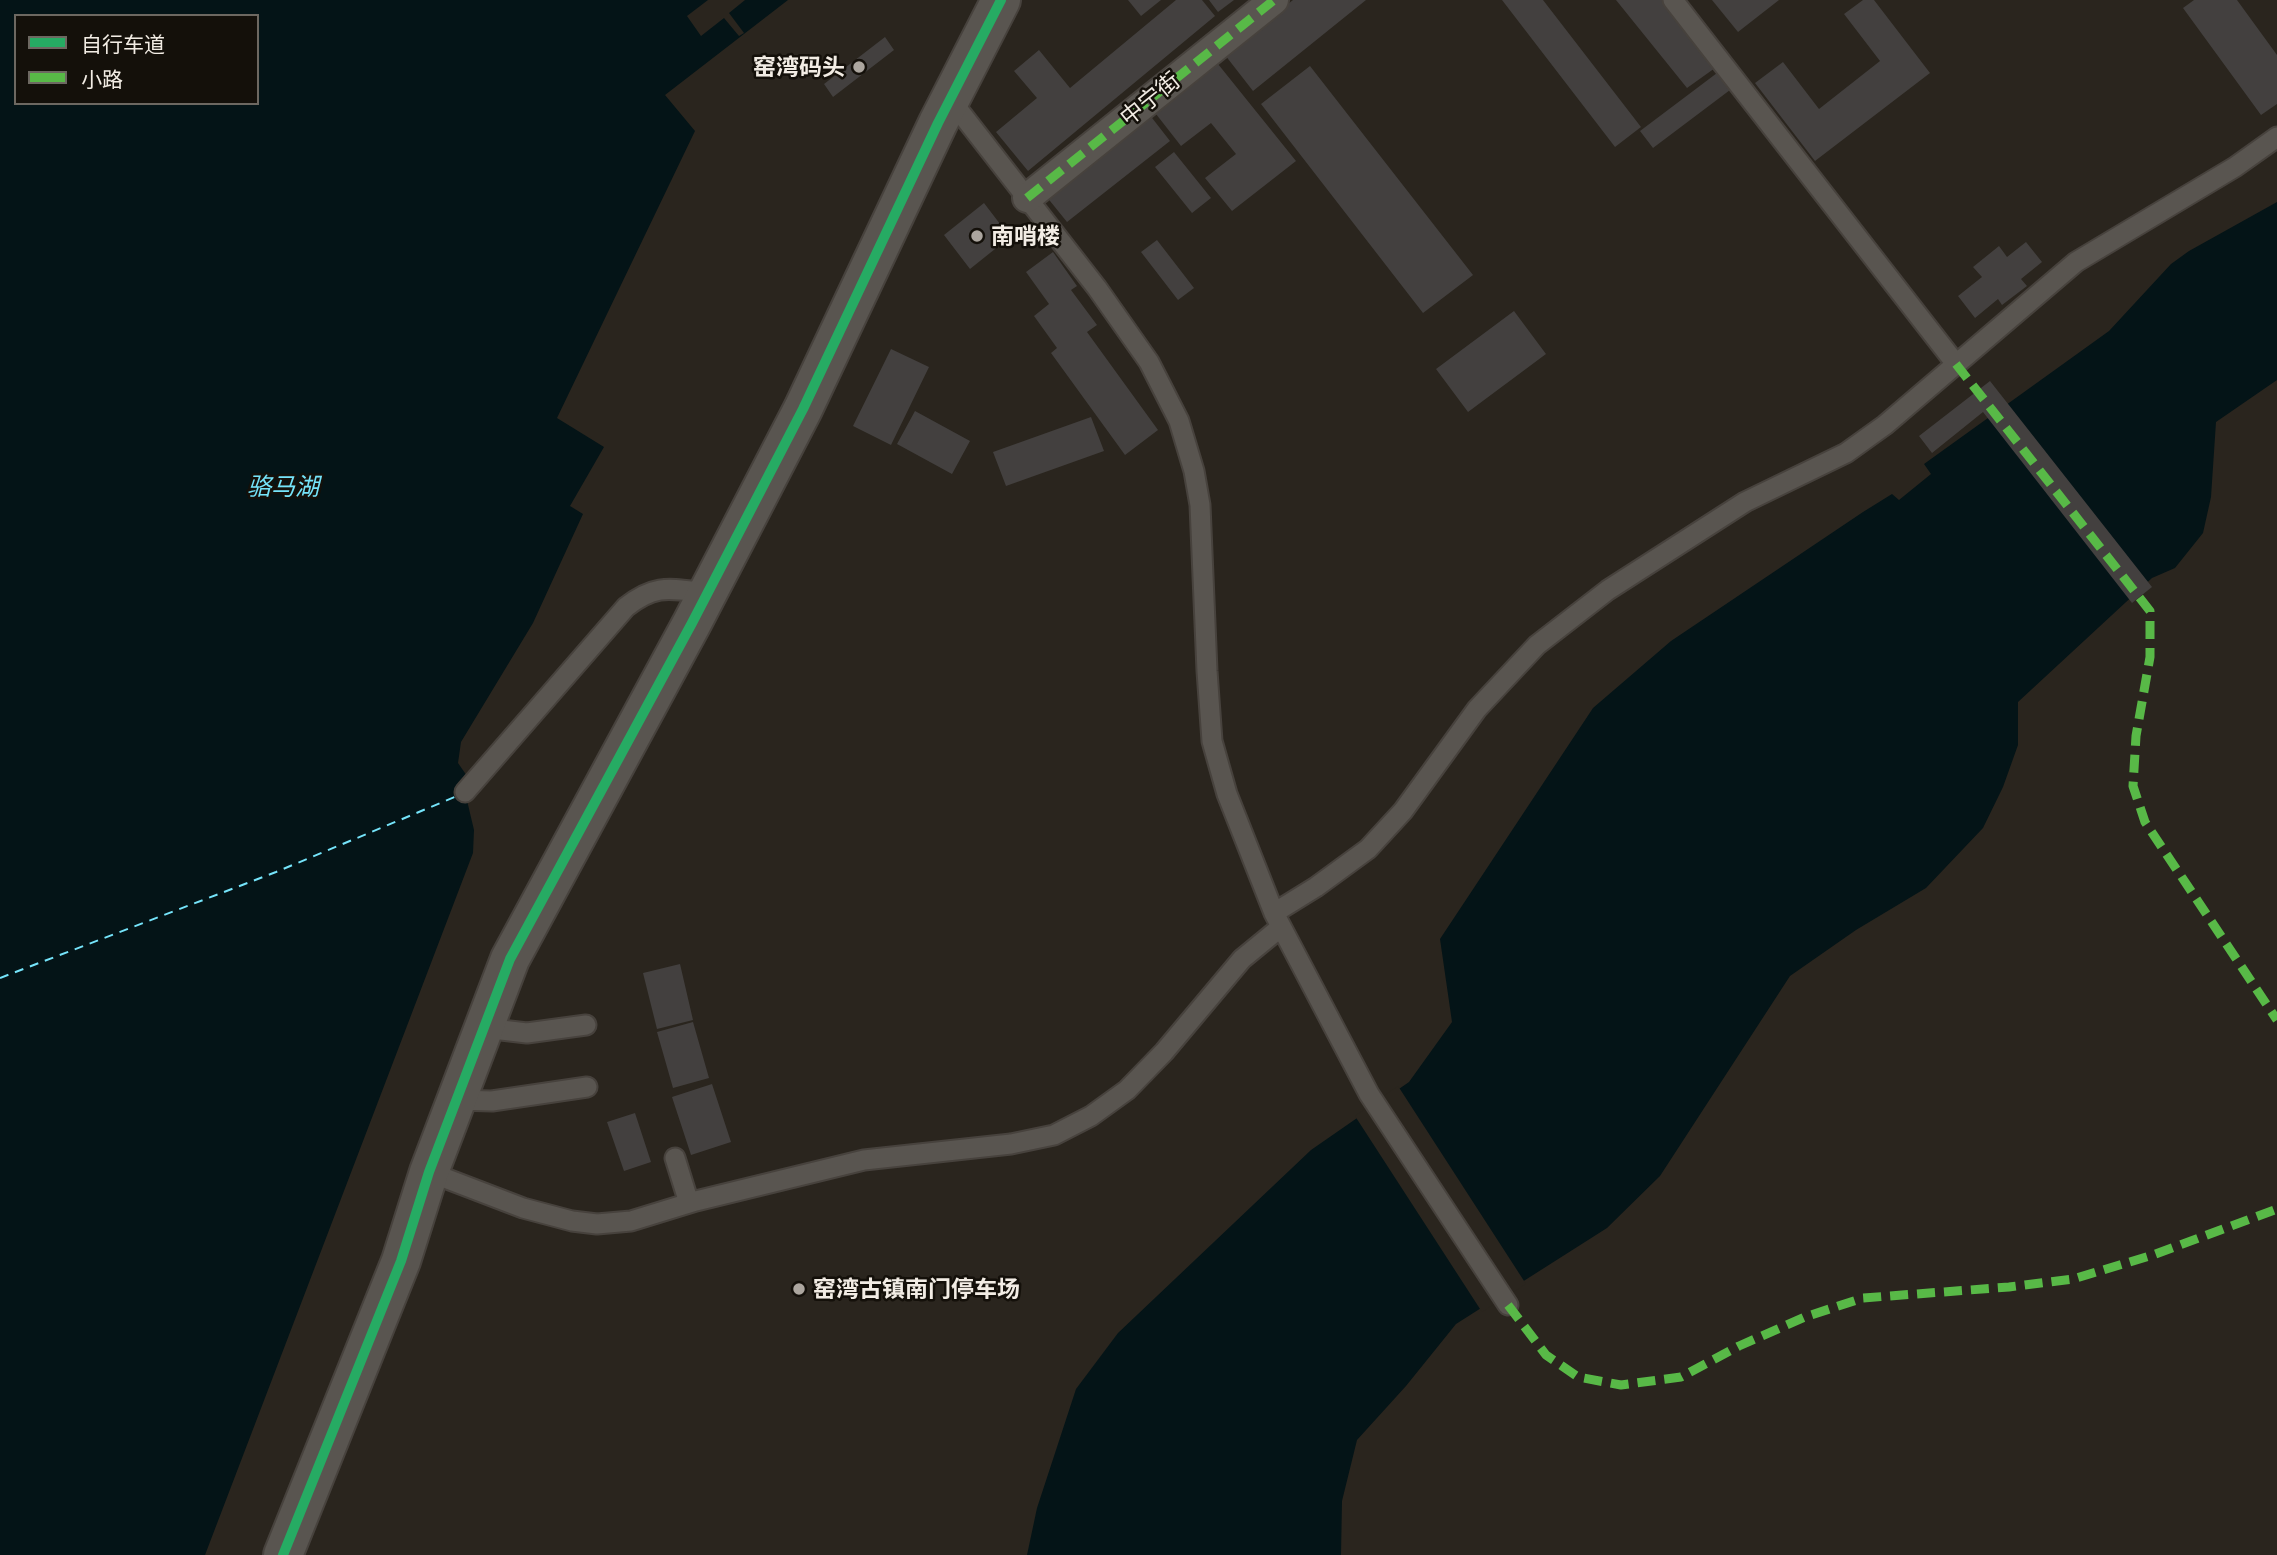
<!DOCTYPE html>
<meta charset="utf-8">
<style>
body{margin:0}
#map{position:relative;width:2277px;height:1555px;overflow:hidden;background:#2a251e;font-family:Barlow,"Noto Sans SC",sans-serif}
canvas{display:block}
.legend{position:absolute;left:14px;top:14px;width:245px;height:91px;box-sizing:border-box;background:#14100a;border:2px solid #6d6861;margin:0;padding:9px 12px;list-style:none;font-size:21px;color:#f2ece4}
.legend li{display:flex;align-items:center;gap:14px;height:35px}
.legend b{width:35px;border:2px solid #6d6861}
</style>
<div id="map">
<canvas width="2277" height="1555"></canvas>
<ul class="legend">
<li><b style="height:9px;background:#26ab63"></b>自行车道</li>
<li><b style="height:9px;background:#58b947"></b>小路</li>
</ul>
</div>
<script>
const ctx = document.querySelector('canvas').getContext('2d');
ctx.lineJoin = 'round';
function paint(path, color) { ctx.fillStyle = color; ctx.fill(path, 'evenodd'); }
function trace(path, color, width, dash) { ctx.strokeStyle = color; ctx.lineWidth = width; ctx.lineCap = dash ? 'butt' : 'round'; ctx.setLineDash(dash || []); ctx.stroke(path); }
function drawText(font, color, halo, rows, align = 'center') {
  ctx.font = font + ' Barlow,"Noto Sans SC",sans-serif'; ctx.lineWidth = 5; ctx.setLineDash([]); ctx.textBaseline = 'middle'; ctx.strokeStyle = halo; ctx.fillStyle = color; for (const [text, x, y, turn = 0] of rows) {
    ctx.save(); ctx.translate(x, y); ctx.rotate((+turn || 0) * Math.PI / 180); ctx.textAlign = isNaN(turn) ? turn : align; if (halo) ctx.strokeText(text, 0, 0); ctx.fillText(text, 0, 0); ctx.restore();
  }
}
paint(new Path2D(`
 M0 0H788L665 95 695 131 557 418 604 447 570 506 583 514 533 623 461 742 458 763 467 776 465 792 474 830 473 853 205 1555H0ZM16 16H257V103H16Z
 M2277 202V380L2216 422 2211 497 2203 533 2175 568 2152 578 2018 702V745L2003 787 1983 828 1926 888 1856 930 1790 976 1660 1176 1607 1228 1456 1324 1406 1386 1357 1440 1342 1501 1341 1555H1027L1037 1508 1076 1389 1118 1333 1311 1150 1409 1082 1452 1022 1440 939 1593 708 1671 641 1863 512 1892 494 1899 500 1931 474 1924 464 2109 331 2171 264 2189 251Z`), '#041417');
paint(new Path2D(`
 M708 0H745L729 13 744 33 739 36 724 18 701 36 687 16Z
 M1398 1086 1526 1284 1482 1312 1355 1116Z`), '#2a251e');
trace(new Path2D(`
 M0 978 276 872 457 796`), '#75e4fa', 2, [9, 7]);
paint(new Path2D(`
 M1128 0H1161L1141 16Z
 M1176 0H1202L1215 16 1028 171 996 132 1037 98 1014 71 1039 50 1070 88Z
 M1209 0H1234L1218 12Z
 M1293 0H1366L1253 91 1225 55Z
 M1502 0H1543L1641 127 1615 147Z
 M1616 0H1662L1715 68 1687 88Z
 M1712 0H1779L1738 32Z
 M1863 0H1874L1930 73 1815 161 1755 83 1783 62 1819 109 1880 61 1844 14Z
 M2194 0H2237L2277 55V104L2261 115 2183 8Z
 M885 37 894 50 833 97 824 84Z
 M1218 64 1296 161 1232 211 1205 178 1236 154 1211 123 1181 146 1156 114Z
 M1310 66 1473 275 1423 313 1261 104Z
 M1717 73 1730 90 1653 148 1640 131Z
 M1149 114 1170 141 1067 222 1046 196Z
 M1174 152 1211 198 1192 213 1155 167Z
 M984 203 1010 237 970 269 944 235Z
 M1157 240 1194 288 1178 300 1141 252Z
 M2026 242 2042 262 2021 279 2027 286 2002 305 1998 299 1975 318 1958 296 1982 277 1973 267 1999 246 2007 257Z
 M1053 252 1077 286 1071 290 1097 325 1087 332 1158 430 1125 455 1051 353 1057 348 1034 316 1049 304 1026 272Z
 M1514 311 1546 354 1468 412 1436 369Z
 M891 349 929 367 891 445 853 426Z
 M1990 381 2152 587 2132 603 1983 412 1932 453 1919 436Z
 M915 411 970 441 952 474 897 444Z
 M1091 417 1104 451 1006 486 993 452Z
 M680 964 693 1020 657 1029 643 973Z
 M693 1022 709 1078 673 1088 657 1032Z
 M712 1084 731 1142 691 1155 672 1097Z
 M635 1113 651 1162 624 1171 607 1122Z`), '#43403f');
const service = new Path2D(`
 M1673 0 1956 364
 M950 99 1097 288 1149 362 1179 421 1194 471 1200 505 1207 671 1212 741 1227 794 1274 913 1369 1094 1508 1305
 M465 792 626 607C656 583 671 589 707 593
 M1274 913 1316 887 1368 849 1403 811 1477 709 1537 645 1608 590 1745 502 1846 453 1885 425 2076 262 2235 167 2277 137
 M484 1028 527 1033 586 1025
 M456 1100 492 1101 587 1087
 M675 1158 689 1203
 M429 1172 523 1208 572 1221 597 1224 631 1221 696 1201 864 1160 1011 1144 1054 1135 1091 1116 1127 1090 1164 1052 1242 959 1281 927`);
const pedestrian = new Path2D(`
 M1027 198 1274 0`);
const tertiary = new Path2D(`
 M283 1555 401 1261 429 1172 510 959 692 623 803 409 938 123 1001 0`);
trace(service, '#47423d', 23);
trace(pedestrian, '#47423d', 32);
trace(tertiary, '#47423d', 42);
trace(service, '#595550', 19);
trace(pedestrian, '#595550', 28);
trace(tertiary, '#595550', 38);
trace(new Path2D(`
 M1027 198 1274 0
 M1956 364 2150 611V657L2136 736 2133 786 2145 822 2277 1020
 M1508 1305 1546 1355 1578 1377 1621 1385 1681 1377 1739 1346 1805 1317 1863 1298 2009 1287 2073 1279 2153 1255 2277 1209`), '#58b947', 9, [18, 9]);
trace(new Path2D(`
 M283 1555 401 1261 429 1172 510 959 692 623 803 409 938 123 1001 0`), '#26ab63', 10);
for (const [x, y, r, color] of [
 [859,67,7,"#aca69f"],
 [977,236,7,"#aca69f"],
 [799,1289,7,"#aca69f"]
]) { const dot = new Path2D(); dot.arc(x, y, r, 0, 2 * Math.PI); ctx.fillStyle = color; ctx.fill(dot); trace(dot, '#14100a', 2.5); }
drawText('bold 23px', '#f2ece4', '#14100a', [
 ["窑湾码头",845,67,"right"],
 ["南哨楼",991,236],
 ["窑湾古镇南门停车场",813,1289]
], 'left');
drawText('23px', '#f2ece4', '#14100a', [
 ["中宁街",1150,99,-39]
]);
drawText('italic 24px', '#75e4fa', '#14100a', [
 ["骆马湖",283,487]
]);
</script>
